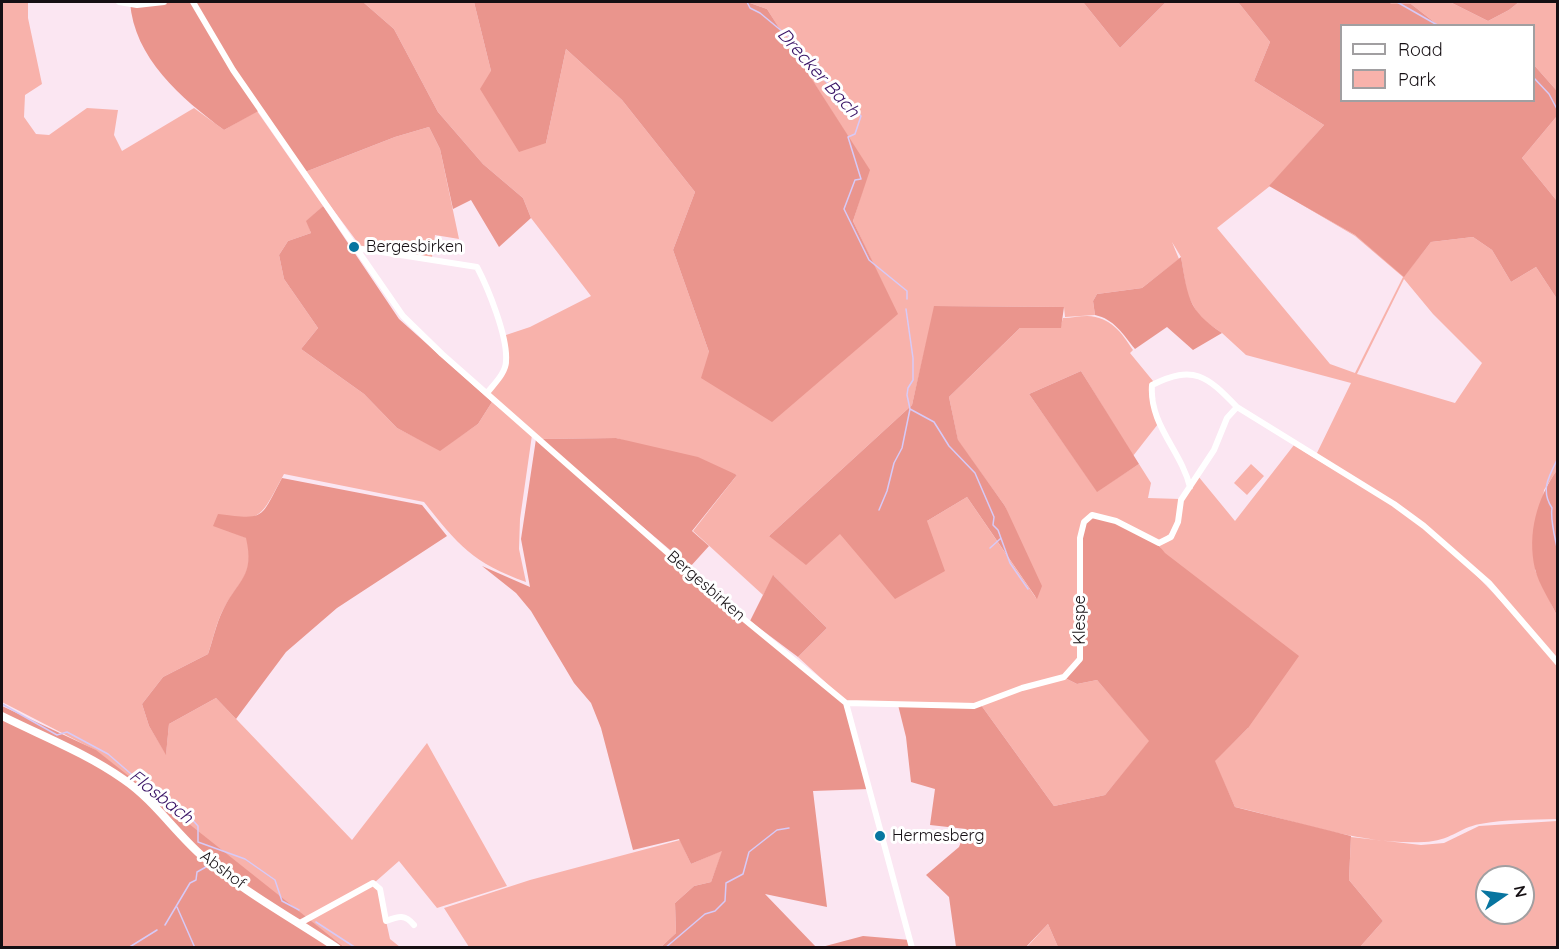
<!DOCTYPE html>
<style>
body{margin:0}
#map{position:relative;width:1559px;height:949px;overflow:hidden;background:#fbe6f2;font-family:Quicksand,sans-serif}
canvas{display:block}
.frame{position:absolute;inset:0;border:3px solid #150f13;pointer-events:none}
.legend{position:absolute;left:1340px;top:24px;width:195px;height:78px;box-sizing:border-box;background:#fff;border:2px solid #a19fa1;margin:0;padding:8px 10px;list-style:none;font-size:18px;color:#150f13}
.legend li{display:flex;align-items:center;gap:12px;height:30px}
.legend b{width:30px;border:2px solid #a19fa1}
.north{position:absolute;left:1475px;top:865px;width:60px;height:60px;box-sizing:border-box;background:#fff;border:2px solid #a19fa1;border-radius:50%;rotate:77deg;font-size:16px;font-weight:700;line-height:24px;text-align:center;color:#150f13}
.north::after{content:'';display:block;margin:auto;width:21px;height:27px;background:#0875a0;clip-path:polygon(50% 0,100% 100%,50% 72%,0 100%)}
</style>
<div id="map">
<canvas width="1559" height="949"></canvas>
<div class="frame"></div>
<ul class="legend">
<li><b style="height:8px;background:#fff"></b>Road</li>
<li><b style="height:16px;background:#f8b2ab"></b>Park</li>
</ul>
<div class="north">N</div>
</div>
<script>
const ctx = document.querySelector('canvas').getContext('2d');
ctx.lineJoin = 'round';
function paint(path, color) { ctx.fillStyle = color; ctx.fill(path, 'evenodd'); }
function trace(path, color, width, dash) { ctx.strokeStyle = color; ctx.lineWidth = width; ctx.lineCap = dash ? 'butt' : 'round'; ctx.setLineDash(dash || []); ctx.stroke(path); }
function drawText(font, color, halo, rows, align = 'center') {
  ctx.font = font + ' Quicksand,sans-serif'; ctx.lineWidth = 6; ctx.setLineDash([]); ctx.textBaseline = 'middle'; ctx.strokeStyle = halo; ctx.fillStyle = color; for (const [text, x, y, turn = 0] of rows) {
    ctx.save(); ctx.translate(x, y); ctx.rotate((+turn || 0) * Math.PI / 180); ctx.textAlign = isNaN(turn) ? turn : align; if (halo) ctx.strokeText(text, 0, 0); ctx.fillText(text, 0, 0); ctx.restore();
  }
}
paint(new Path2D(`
 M2 2H28V18L42 84 25 95 24 117 36 134 49 135 87 108 118 110 114 135 122 151 194 108 224 130 257 111 323 206 307 221 311 233 288 241 279 255 284 279 318 328 301 349 364 394 397 428 440 450 478 424 492 402 532 435 520 519 519 549 526 582C473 563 458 545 424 502L284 474C259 520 266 516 214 525L247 538C255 577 239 579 223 610 216 623 213 640 208 654L163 677 142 704 149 726 166 754 169 724 216 698 352 840 427 743 507 886 437 908 399 861 374 883 306 918 95 750 2 702Z
 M363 2H474L491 71 546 143 566 49 622 100 695 192 673 250 709 352 897 314 853 221 869 170 767 9 747 2H1083L1120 48 1166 2H1238L1270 42 1254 81 1324 125 1270 186 1355 235 1404 276 1431 242 1473 237 1492 250 1511 282 1536 267 1557 299V470L1544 490 1535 570 1557 616V661L1491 582 1425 524 1316 455 1351 383 1246 355 1222 333 1200 318 1187 294 1181 257 1172 242 1179 259 1142 288 1097 294 1093 301 1095 315 1065 317 1064 307 935 306 912 405 769 536 840 534 927 521 967 497 1036 598 1005 506 958 441 949 397 1020 328H1060L1063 318C1071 318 1079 316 1087 316 1111 317 1121 332 1133 350L1130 353 1153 381 1158 424 1133 456 1081 371 1029 394 1097 491 1139 464 1151 483 1148 498 1180 499C1178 518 1177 533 1159 541L1078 659 1063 676 978 703 847 702 798 657 827 628 774 576 763 595 693 531 737 475 616 438 540 439 490 393 509 363 503 336 530 327 591 296 531 218 523 198 483 164 438 112 394 29ZM1270 186 1355 236 1403 277 1355 373 1330 364 1217 228ZM1404 279 1433 314 1482 363 1455 403 1357 374Z
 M1390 2H1450L1488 21 1509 10 1519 2H1557V91L1534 65V26L1438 25 1411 4H1391Z
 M1557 116V201L1522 158Z
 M429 127 440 149 459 239 435 235 432 257 361 247 305 172 395 137Z
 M1294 445C1336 473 1383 495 1422 526 1473 567 1515 616 1557 665V819C1532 820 1505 819 1480 824 1458 828 1451 841 1424 842 1359 845 1297 821 1235 807L1214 761 1248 728 1158 543 1171 538 1182 500 1198 476 1235 521Z
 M1251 464 1264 476 1247 495 1234 483Z
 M1065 678 1077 684 1097 680 1150 741 1105 795 1054 806 981 705 1022 690Z
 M1557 821V947H1360L1383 921 1349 880 1351 837 1421 845 1444 843 1479 826ZM1487 877H1523V913H1487Z
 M680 840 691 864 723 850 711 882 694 886 675 903 676 933 661 947H469L444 908 530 880Z
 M370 884 379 889 390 939 400 947H344L308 919Z
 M1048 924 1058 947 1026 948Z`), '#f8b2ab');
paint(new Path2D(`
 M130 2H363L394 29 438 112 483 164 523 198 531 218 499 247 471 200 453 209 440 149 429 127 395 137 305 172 262 109 224 130C181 98 134 58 130 2Z
 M474 2H747L767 9 870 170 853 221 898 314 772 422 701 378 709 352 673 250 695 192 622 100 566 49 546 143 519 152 480 89 491 71Z
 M1083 2H1166L1120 48Z
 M1238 2H1390L1391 4H1411L1438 25 1342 26V100H1534V65L1557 91V116L1522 158 1557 201V299L1536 267 1511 282 1492 250 1473 237 1431 242 1404 277 1355 235 1269 186 1324 125 1254 81 1270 42Z
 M1450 2H1519L1509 10 1488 21Z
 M323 206 399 319 492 402 478 424 440 451 397 428 364 394 301 349 318 328 284 279 279 255 288 241 311 233 306 221Z
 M1181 257C1188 296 1187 310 1222 333L1193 350 1167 327 1135 349C1123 334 1114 319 1095 315L1093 301 1097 294 1142 288Z
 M934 306 1064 307 1061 328H1020L949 397 958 440 1005 506 1042 586 1037 599 967 497 927 521 945 571 895 599 840 534 806 565 769 536 912 405Z
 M1081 371 1139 464 1097 492 1029 394Z
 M616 438 698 457 737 475 692 531 709 546 690 567 540 439Z
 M536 439 846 703 870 789 813 791 827 907 765 894 816 947H661L676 933 675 903 694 886 711 882 722 851 691 864 679 839 633 850 601 728 591 703 574 683 531 611 516 593 482 566 530 587 521 539Z
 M1557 470V616C1551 602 1539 585 1535 569 1527 533 1537 499 1557 470Z
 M282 478 422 505 447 536 337 608 286 652 236 719 216 698 169 724 166 755 149 726 142 704 163 677 208 654C213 640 216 624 223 610 238 579 255 577 246 538L213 526 218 514C266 520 260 519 282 478Z
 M1093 517C1115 520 1152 534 1165 553L1299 656 1248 728 1215 761 1235 807 1351 836 1349 880 1383 921 1360 947H1058L1048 924 1026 947H956L949 897 926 875 959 847 966 829 930 825 935 789 911 782 906 737 898 705H981L1054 806 1105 795 1149 741 1097 680 1077 684 1065 678 1080 660 1081 539 1085 522Z
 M773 575 827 628 798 657 750 621Z
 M2 706 96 750 344 947H2Z
 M863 936 910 940 912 948H818Z`), '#ea958d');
trace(new Path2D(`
 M747 2 750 8 760 13 789 37 815 71 845 100 846 108 854 109 861 116 855 134 848 137 861 179 855 180 844 209 869 260 907 291V299
 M1397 2 1439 26
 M1534 78 1549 94 1558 111
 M906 309 913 358V380L908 388 907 395 910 409 934 422 949 446 975 473 994 517 993 525 998 530 1010 563 1028 589
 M1558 458C1549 476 1540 490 1552 508 1550 521 1555 537 1558 552
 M879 510 887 491 894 463 902 448 910 409
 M990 548 1000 539
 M2 704 57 735 67 732 108 754 167 805 186 813 198 826V842L245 859 275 880 282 901 299 910
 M177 907 195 948
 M316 922 356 948
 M165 925 190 883 196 880 197 872 206 867
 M128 948 157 930
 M665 948 705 914 715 911 725 901 726 883 743 874 749 852 777 830 789 828`), '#d7caf7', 1.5);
trace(new Path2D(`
 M119 2 137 5 164 2
 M193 2 233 70 403 316 442 354 728 606 846 703 912 948
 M356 248 477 267C488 288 508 337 506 361 506 373 494 384 487 393
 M1190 487C1181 450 1149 425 1152 385 1194 364 1207 376 1237 407
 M846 703 974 706 1022 688 1064 677 1080 659V538L1084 522 1092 515 1116 521 1159 543 1171 537 1178 522 1181 500 1214 450 1227 418 1237 407 1394 504 1424 526 1489 583 1558 663
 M300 923 373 883 380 889 386 921C399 916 405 914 414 925`), '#fff', 6);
trace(new Path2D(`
 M2 716C42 736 86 753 123 779 154 800 174 831 201 855 242 891 292 918 337 948`), '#fff', 8);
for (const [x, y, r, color] of [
 [354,247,6,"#0875a0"],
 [880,836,6,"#0875a0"]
]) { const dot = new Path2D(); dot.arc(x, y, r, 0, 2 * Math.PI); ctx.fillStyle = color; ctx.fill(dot); trace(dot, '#fff', 2); }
drawText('16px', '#150f13', '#fff', [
 ["Bergesbirken",366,247],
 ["Hermesberg",892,836]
], 'left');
drawText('16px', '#150f13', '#fff', [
 ["Bergesbirken",706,586,41],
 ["Klespe",1080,620,-90],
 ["Abshof",223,870,37]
]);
drawText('italic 18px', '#371064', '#fff', [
 ["Drecker Bach",818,73,48],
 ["Flosbach",161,797,38]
]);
</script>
